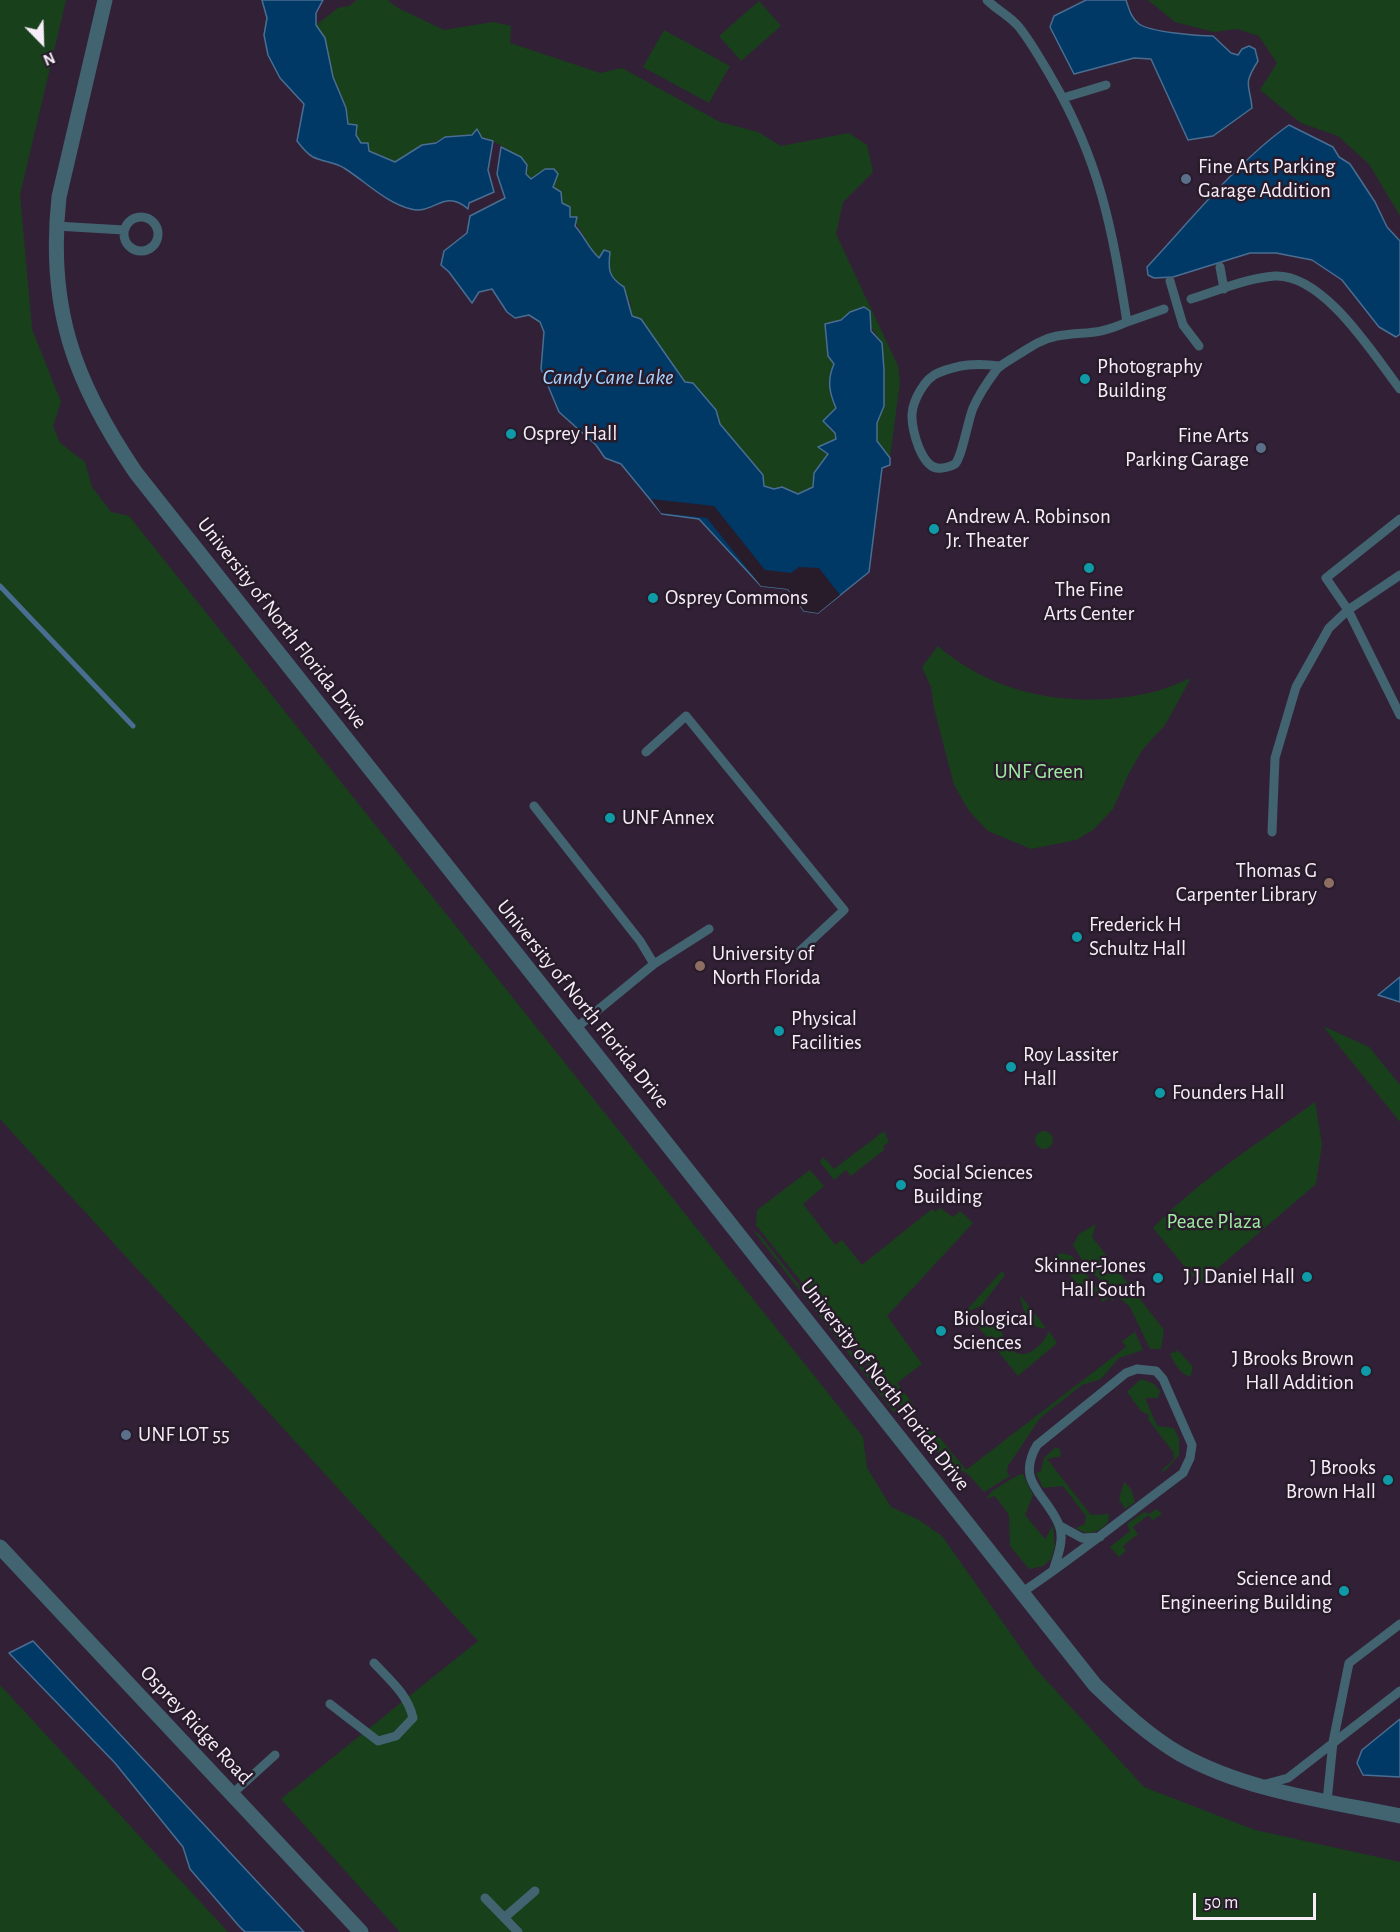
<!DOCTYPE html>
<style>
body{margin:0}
#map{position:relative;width:1400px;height:1932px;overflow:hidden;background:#281c2b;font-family:"Alegreya Sans",sans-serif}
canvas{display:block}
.north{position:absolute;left:12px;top:12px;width:60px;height:60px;-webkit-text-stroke:4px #281c2b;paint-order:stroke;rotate:157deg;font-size:16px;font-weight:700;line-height:24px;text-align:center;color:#f6edf8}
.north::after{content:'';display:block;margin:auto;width:21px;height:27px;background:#f6edf8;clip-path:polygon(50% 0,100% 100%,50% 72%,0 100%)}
.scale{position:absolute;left:1193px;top:1893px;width:123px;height:27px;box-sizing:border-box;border:3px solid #f6edf8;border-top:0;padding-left:8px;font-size:18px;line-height:21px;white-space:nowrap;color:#f6edf8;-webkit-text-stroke:4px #281c2b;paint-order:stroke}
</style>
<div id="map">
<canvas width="1400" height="1932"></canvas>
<div class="north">N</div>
<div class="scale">50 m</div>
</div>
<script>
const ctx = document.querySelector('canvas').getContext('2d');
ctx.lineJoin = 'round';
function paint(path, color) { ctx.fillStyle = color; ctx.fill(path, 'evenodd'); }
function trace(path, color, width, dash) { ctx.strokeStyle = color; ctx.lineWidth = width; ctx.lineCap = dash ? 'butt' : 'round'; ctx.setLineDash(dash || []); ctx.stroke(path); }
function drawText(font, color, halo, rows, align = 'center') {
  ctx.font = font + ' "Alegreya Sans",sans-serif'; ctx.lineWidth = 5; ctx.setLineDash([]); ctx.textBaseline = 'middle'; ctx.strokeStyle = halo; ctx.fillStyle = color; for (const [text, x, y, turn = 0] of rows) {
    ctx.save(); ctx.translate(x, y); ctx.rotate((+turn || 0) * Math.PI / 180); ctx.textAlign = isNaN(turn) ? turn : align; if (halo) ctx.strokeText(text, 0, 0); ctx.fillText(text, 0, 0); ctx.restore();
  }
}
paint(new Path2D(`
 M0 0H1400V1932H0Z`), '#322136');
paint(new Path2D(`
 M0 0H66L20 195 32 329 61 402 53 426 60 443 85 462 92 487 111 512 129 516 863 1437 867 1468 891 1507 919 1520 942 1536 1035 1668 1144 1787 1255 1830 1400 1862V1932H400L281 1799 478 1641 0 1119Z
 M357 0H387L398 8 444 30 493 22 511 26 510 43 600 73 622 68 720 122 758 132 781 146 849 133 867 145 873 172 843 202 836 234 898 366 900 382 890 458 877 441V423L884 406 882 343 858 308 841 320 834 321 825 333 828 356 834 364C828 378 830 395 836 408L828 415 829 429 835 433 837 440 819 447 828 454 814 473 813 487 798 494 782 487 774 489 764 486 763 475 720 424 716 410 693 383 686 382 641 319 632 316 630 301 608 270 610 252 600 258C591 251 589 245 584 236 574 220 563 204 553 187L558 174 545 169 531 179 526 174 521 157 493 141 472 135 445 137 395 162 369 151 368 143H361L348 125 346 108 333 77 325 39 316 25 338 8 349 6Z
 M1148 0H1400V216L1369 164 1338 136 1301 123 1260 90 1277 63 1259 36 1237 29 1214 32 1175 22Z
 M759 1 781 26 741 61 719 36Z
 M664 30 730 66 709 103 643 67Z
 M938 646C996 697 1078 710 1153 692 1166 689 1179 683 1191 678L1165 725 1143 749 1129 773 1113 809 1093 830 1076 840 1031 849 988 831 969 811 954 785 934 708 931 687 922 667Z
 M1323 1026 1369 1047 1400 1085V1122Z
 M1315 1102 1322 1144 1316 1184 1199 1284 1153 1228C1200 1179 1259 1143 1315 1102Z
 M884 1131 889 1142 883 1146 885 1149 851 1176 846 1170 834 1180 820 1162 823 1157 834 1169Z
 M1035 1140a9 9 0 1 1 18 0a9 9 0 1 1-18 0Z
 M810 1170 824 1186 803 1204 835 1245 842 1240 862 1265 932 1209 935 1212 940 1208 953 1217 960 1211 973 1223 887 1316 922 1364 897 1383 915 1407 916 1411 911 1419 756 1225 757 1210Z
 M1096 1224 1092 1237 1164 1330 1161 1349H1150L1130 1307 1087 1268 1073 1245 1079 1234Z
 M753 1230 760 1235 899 1413 893 1411Z
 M1061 1253 1072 1256 1092 1282 1113 1298 1114 1302 1109 1297 1103 1302 1097 1293 1089 1298 1055 1257Z
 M1002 1271 1005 1275 981 1306 964 1313Z
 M1020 1295 1046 1328C1028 1330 1023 1309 1020 1295Z
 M986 1322 999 1326C1003 1333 1004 1342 1010 1348 1024 1364 1043 1345 1049 1331L1057 1343 1018 1376 977 1325Z
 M1135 1332 1143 1350 1119 1358 1101 1379 1082 1385 1040 1418 1008 1466 1007 1472 1010 1476 984 1492 968 1474 947 1463 923 1434 928 1430 936 1433 966 1470 1126 1347 1122 1341Z
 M1176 1348 1193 1367 1190 1377C1179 1372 1174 1364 1170 1353L1177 1352Z
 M1141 1379 1154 1384 1160 1391 1158 1398H1145L1157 1426 1174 1428 1179 1439V1455L1164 1472 1162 1470 1174 1459 1173 1452 1148 1419 1149 1415 1141 1411 1127 1392Z
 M1056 1447 1060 1450 1061 1456 1047 1459 1091 1515 1109 1514 1108 1522C1100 1532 1087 1537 1076 1528L1085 1524 1086 1516 1063 1486 1043 1488 1036 1473 1041 1471 1044 1458Z
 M1018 1475 1023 1474 1033 1495 1025 1515 1045 1539 1053 1525 1055 1546 1051 1559 1043 1566 1029 1569 1010 1546 1009 1515 995 1496 986 1499 992 1491Z
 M1124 1482 1131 1489 1135 1502 1125 1509 1119 1499Z
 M1156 1509 1162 1514 1153 1520 1148 1515 1133 1527 1138 1534 1123 1546 1126 1551 1119 1557 1110 1547 1130 1531 1127 1524 1144 1512 1149 1514Z
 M0 1685 228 1932H0Z`), '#18401b');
const water = new Path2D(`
 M262 0H323L316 13V25L325 38 333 77 346 108 348 124 357 125 356 135 361 143H368L369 151 395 162 422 145 436 143 445 137 472 135 477 129 482 138 493 141 488 170 494 192 469 203 468 209C444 188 434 215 411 209 386 203 365 181 344 168 335 162 323 162 313 157 306 153 302 147 297 141L304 104 280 78 268 55 264 35 267 18Z
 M1086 0H1126C1129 9 1131 18 1139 24 1150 32 1199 36 1213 36L1231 53 1238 55 1242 49 1249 46 1255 49 1258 61C1242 86 1250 84 1252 108L1213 136 1188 140 1151 59 1134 58 1074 74 1050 27 1054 16Z
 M1289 125 1333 147 1339 157 1350 164 1375 202 1387 227 1400 241V334L1396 337 1379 327 1342 280 1312 260 1276 253H1250L1173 277 1154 278 1148 275 1147 267C1190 221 1239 160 1289 125Z
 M501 147 521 157 527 165 526 174 531 179 545 169H554L558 174 553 187 561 192 562 203 570 207V217H577L575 226C585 237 588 248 599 258L604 250 610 252C608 269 608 277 624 287L632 316 641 319 685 382 693 383 716 410 720 424 763 475 764 486 774 489 782 487 798 494 813 487 814 473 828 454 818 447 836 439 835 433 823 421 836 408C829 392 827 380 834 364L828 356 825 324 841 320 850 312 864 307 870 311 871 331 882 343 884 370V406L877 423V441L890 458V465L882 468 869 572 818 613 804 611 788 589 761 586 699 519 662 514 621 464 605 458 596 445 559 412 541 369 544 332 540 322 529 315 515 318 507 312 492 289 479 292 472 303 449 272 441 265 444 251 467 233 470 216 505 198 497 174Z
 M1400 977V1002L1378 995Z
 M33 1641 304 1932H245L239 1926 190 1869 183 1847 115 1763 9 1653Z
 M1400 1719V1777L1363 1775 1357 1763 1362 1750Z`);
paint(water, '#003866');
trace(water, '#4a6e92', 1.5);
paint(new Path2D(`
 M651 499 714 506 765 570 791 573 799 567 819 568 840 595 818 613 804 611 788 589 761 586 707 518 661 513Z`), '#281c2b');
trace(new Path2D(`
 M0 586 133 726`), '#4a6e92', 5);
trace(new Path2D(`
 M987 0C997 10 1010 16 1019 27 1031 42 1041 60 1051 77 1100 161 1112 228 1127 322L1164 309
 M1063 98 1106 85
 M124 234a17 17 0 1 1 34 0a17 17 0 1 1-34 0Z
 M56 226 124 230
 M1220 267 1224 289
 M1191 299C1217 291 1247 278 1275 276 1324 274 1373 354 1400 389
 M1000 366C977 363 959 364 938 373 925 378 913 400 912 414 911 429 922 472 942 468 945 468 952 466 955 464 962 457 968 420 973 408 979 394 988 381 997 369 1002 364 1010 360 1016 356 1029 348 1041 339 1057 336 1087 331 1096 336 1127 322
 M1400 519 1326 578 1348 610 1400 715
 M646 752 686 716 844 910 800 951
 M534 806 640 941 654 964 576 1028
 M1272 832 1275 758 1296 687 1329 628 1348 610 1400 575
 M654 964 709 929
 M1060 1526 1082 1538 1100 1537
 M1021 1593C1077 1556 1129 1513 1183 1473L1190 1458 1192 1445 1163 1379 1156 1371 1137 1369 1126 1373 1037 1445C1015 1483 1046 1493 1059 1525 1065 1539 1057 1558 1053 1571
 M330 1704 378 1741 396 1736 413 1718C408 1695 390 1680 374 1663
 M1262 1785 1288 1778 1400 1691
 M232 1794 275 1755
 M1327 1801 1333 1742 1349 1663 1400 1624
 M485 1898 518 1932
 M504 1918 535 1891`), '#426370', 9);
trace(new Path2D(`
 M0 1547 361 1932`), '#426370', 15);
trace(new Path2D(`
 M105 0 59 197C47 308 74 382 136 473L1095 1685C1121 1710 1149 1736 1180 1754 1246 1791 1327 1801 1400 1816`), '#426370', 15);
trace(new Path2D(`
 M1170 281 1183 325 1199 346`), '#426370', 9);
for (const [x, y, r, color] of [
 [1186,179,6,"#5c6f8a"],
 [1085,379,6,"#0f9aa8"],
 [511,434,6,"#0f9aa8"],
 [1261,448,6,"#5c6f8a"],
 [934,529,6,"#0f9aa8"],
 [1089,568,6,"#0f9aa8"],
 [653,598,6,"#0f9aa8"],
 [610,818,6,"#0f9aa8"],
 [1329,883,6,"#8d6e63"],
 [1077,937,6,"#0f9aa8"],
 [700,966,6,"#8d6e63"],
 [779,1031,6,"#0f9aa8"],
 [1011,1067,6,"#0f9aa8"],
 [1160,1093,6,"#0f9aa8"],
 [901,1185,6,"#0f9aa8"],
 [1307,1277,6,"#0f9aa8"],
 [1158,1278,6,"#0f9aa8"],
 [941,1331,6,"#0f9aa8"],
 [1366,1371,6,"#0f9aa8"],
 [126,1435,6,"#5c6f8a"],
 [1388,1480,6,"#0f9aa8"],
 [1344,1591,6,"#0f9aa8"]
]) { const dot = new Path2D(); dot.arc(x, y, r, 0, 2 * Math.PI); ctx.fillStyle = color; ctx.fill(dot); trace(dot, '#281c2b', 2); }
drawText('21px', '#f6edf8', '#281c2b', [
 ["Fine Arts Parking",1198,167],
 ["Garage Addition",1198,191],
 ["Photography",1097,367],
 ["Building",1097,391],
 ["Osprey Hall",523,434],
 ["Fine Arts",1249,436,"right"],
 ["Parking Garage",1249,460,"right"],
 ["Andrew A. Robinson",946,517],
 ["Jr. Theater",946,541],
 ["The Fine",1089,590,"center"],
 ["Arts Center",1089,614,"center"],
 ["Osprey Commons",665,598],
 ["UNF Annex",622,818],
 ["Thomas G",1317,871,"right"],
 ["Carpenter Library",1317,895,"right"],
 ["Frederick H",1089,925],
 ["Schultz Hall",1089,949],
 ["University of",712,954],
 ["North Florida",712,978],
 ["Physical",791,1019],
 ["Facilities",791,1043],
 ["Roy Lassiter",1023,1055],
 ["Hall",1023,1079],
 ["Founders Hall",1172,1093],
 ["Social Sciences",913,1173],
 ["Building",913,1197],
 ["Skinner-Jones",1146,1266,"right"],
 ["Hall South",1146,1290,"right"],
 ["J J Daniel Hall",1295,1277,"right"],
 ["Biological",953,1319],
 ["Sciences",953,1343],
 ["J Brooks Brown",1354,1359,"right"],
 ["Hall Addition",1354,1383,"right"],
 ["UNF LOT 55",138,1435],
 ["J Brooks",1376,1468,"right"],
 ["Brown Hall",1376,1492,"right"],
 ["Science and",1332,1579,"right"],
 ["Engineering Building",1332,1603,"right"]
], 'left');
drawText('21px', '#f6edf8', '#281c2b', [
 ["University of North Florida Drive",282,623,52],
 ["University of North Florida Drive",583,1004,51],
 ["University of North Florida Drive",885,1385,52],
 ["Osprey Ridge Road",196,1725,47]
]);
drawText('21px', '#a0eda2', '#281c2b', [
 ["UNF Green",1039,772],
 ["Peace Plaza",1214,1222]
]);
drawText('italic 22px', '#a9d2ff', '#281c2b', [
 ["Candy Cane Lake",608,377]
]);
</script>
